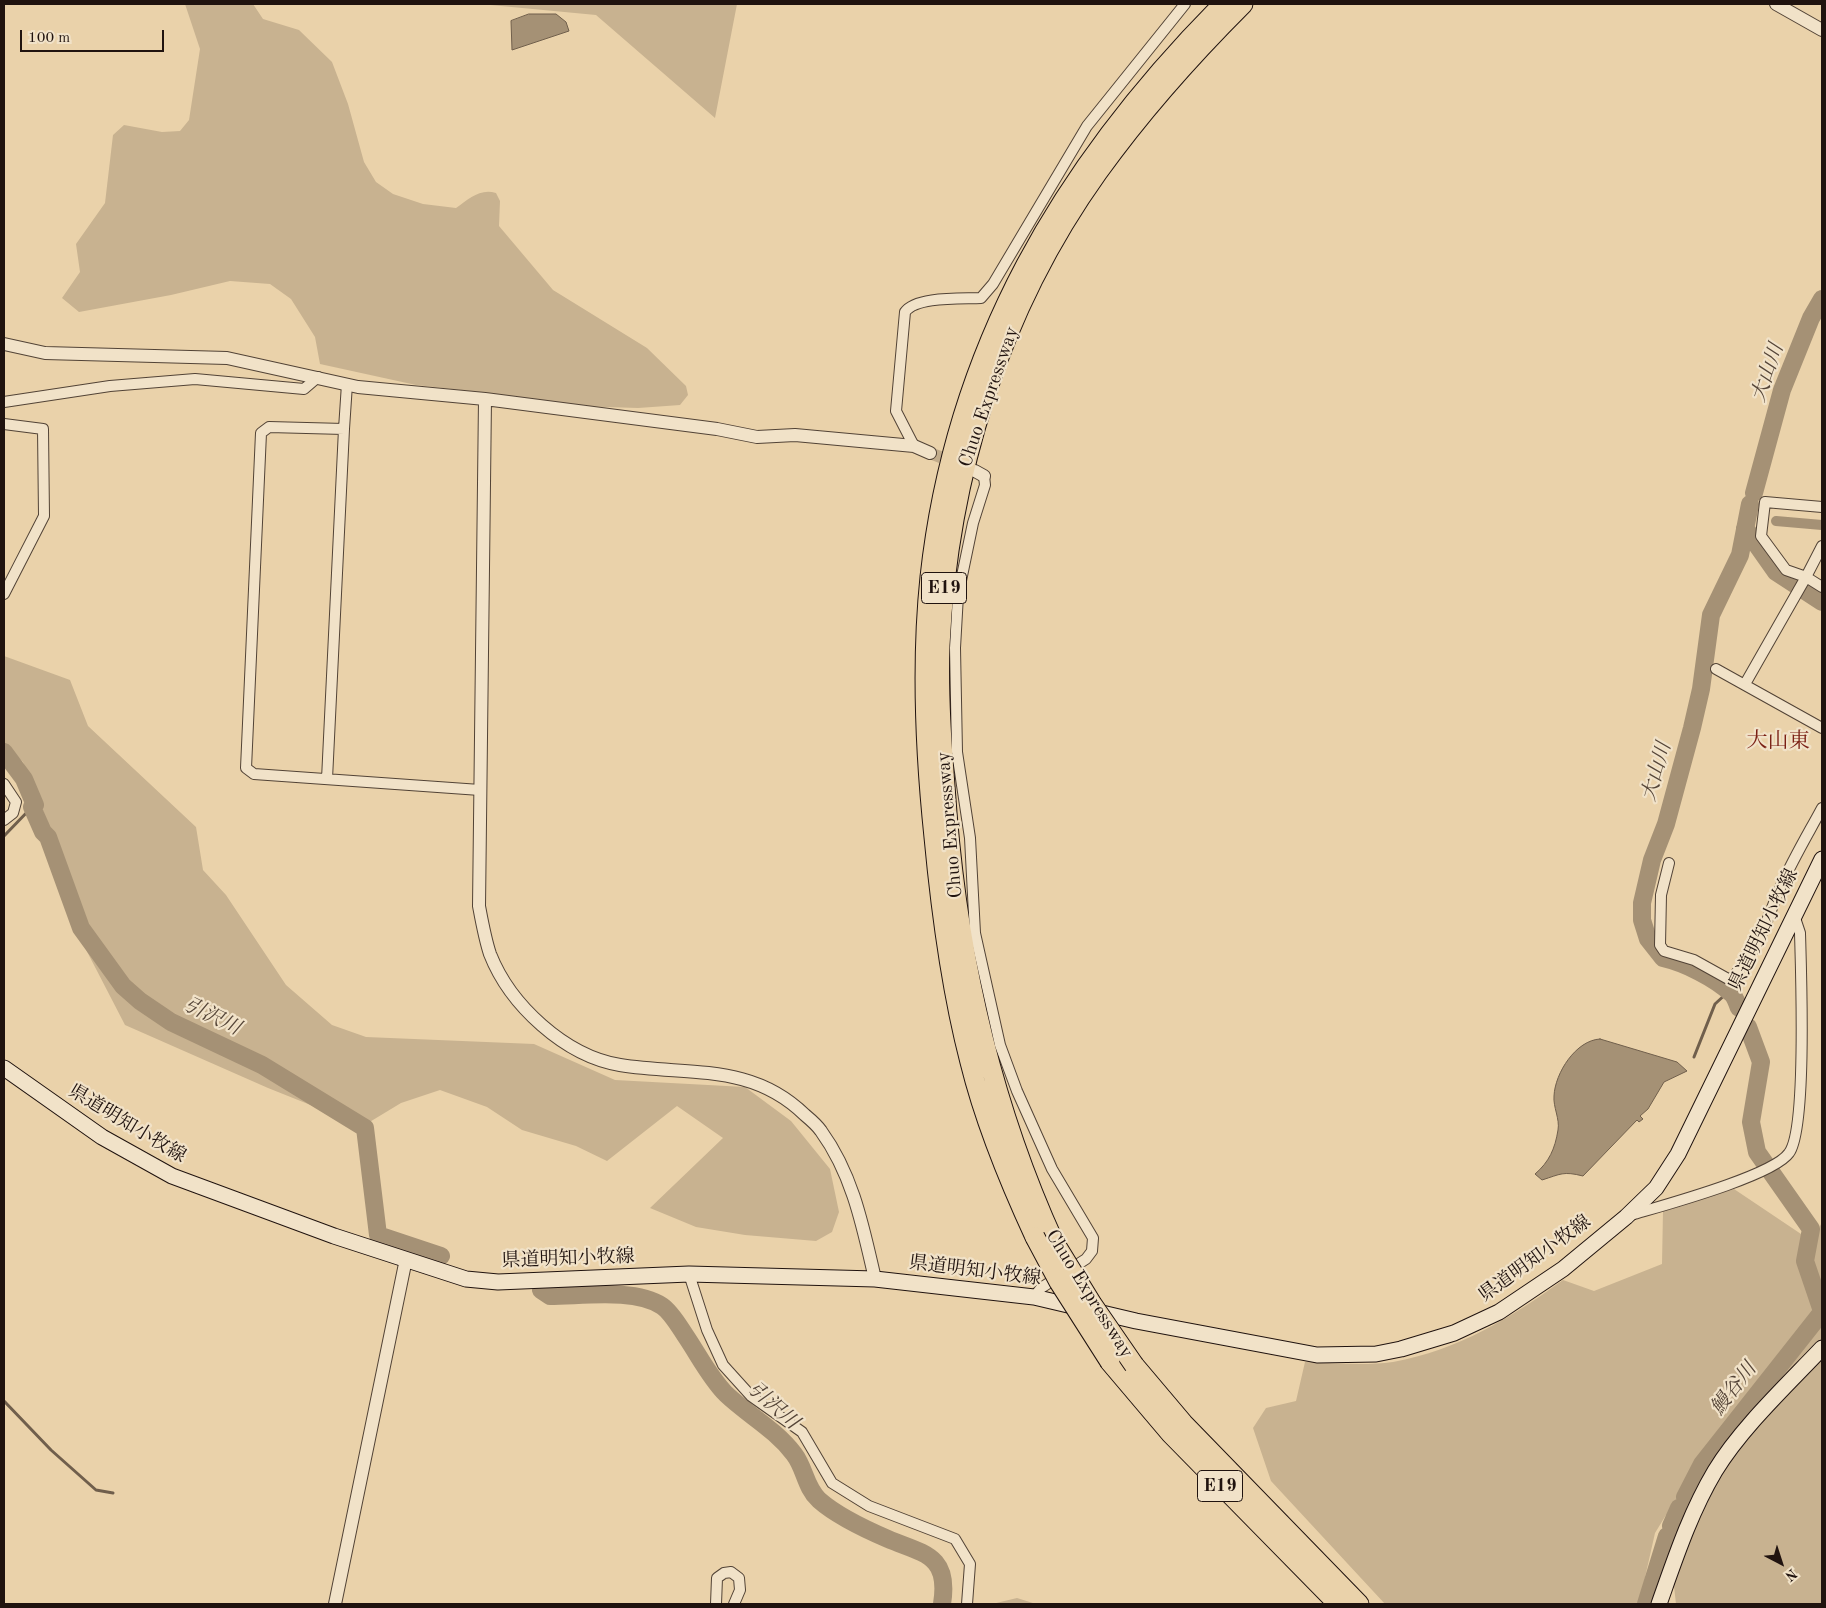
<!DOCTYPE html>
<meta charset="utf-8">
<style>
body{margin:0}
#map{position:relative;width:1826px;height:1608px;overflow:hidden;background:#ead2aa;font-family:"Old Standard TT",serif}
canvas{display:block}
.frame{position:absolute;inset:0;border:5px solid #20130f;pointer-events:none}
.north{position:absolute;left:1756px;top:1538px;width:50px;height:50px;-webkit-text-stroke:4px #f1e2c8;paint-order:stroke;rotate:140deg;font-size:14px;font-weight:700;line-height:20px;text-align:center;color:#20130f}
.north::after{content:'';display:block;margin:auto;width:18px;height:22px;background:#20130f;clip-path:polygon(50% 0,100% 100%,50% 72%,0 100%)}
.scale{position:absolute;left:20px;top:30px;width:144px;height:22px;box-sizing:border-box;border:2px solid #20130f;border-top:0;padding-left:6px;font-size:15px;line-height:18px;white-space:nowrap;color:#20130f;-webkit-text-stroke:4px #f1e2c8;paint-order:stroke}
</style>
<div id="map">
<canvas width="1826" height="1608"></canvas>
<div class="frame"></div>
<div class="north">N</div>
<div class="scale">100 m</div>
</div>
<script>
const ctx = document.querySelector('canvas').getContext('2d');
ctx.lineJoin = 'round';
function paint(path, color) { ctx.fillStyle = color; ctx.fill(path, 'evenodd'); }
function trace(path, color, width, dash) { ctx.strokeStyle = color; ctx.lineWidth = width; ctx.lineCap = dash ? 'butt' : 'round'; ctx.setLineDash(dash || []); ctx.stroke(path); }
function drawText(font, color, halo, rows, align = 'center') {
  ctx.font = font + ' "Old Standard TT","Noto Serif JP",serif'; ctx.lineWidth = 4.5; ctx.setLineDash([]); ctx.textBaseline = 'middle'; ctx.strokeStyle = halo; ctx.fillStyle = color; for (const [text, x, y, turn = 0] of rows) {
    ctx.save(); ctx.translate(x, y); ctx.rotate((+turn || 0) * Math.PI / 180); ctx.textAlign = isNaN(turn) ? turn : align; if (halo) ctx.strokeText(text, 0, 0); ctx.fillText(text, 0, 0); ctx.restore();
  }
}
paint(new Path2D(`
 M185 4H253L263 19 299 30 332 62 348 104 364 162 376 182 393 194 423 204 456 208C469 199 480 188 496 193L500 201 499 226 553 290 647 348 686 386 688 395 680 405 638 408 574 406 488 393 416 385 320 364 315 337 291 299 270 284 230 281 171 295 79 312 62 298 80 272 76 244 105 203 113 135 124 125 162 132 180 131 189 120 200 49Z
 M480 4H737L715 118 596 15Z
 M4 656 70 680 88 726 196 827 203 870 226 895 286 985 332 1025 366 1037 534 1044 615 1080 745 1087 791 1121 830 1169 839 1212 832 1232 816 1241 745 1235 696 1227 650 1208 723 1138 677 1106 607 1161 576 1146 522 1130 487 1107 440 1090 401 1103 363 1126 268 1088 125 1025 80 938 53 835 23 762 4 744Z
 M1734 1189 1801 1234 1802 1263 1822 1222V1604H1676L1666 1515 1655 1533 1639 1604H1385L1271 1481 1253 1428 1266 1408 1296 1401 1305 1362C1334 1363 1364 1366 1393 1362 1459 1350 1510 1318 1563 1280L1594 1291 1662 1264 1663 1211Z
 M1017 1598 1036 1604H992Z`), '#c8b290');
const water = new Path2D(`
 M529 14H556L566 22 569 31 512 50 511 21Z
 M1600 1039 1677 1062 1687 1071 1664 1082 1648 1109 1640 1116 1643 1119 1639 1122 1637 1120 1583 1176C1563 1171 1561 1174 1542 1180L1535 1174C1549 1162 1555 1149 1558 1130 1560 1119 1553 1107 1554 1096 1555 1073 1576 1040 1600 1039Z`);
paint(water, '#a59175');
trace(water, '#705f4c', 1);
trace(new Path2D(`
 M4 836 32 807
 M1694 1057 1715 1004 1728 992
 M4 1401 51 1450 96 1490 113 1493`), '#705f4c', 3);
trace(new Path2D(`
 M1776 521 1822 525`), '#a59175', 10);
trace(new Path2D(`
 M1754 493 1782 390 1811 318 1822 299
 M1745 528 1776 572 1822 602
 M4 752 24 779 35 805 32 807 43 832 48 837 81 928 123 986 140 1001 171 1022 262 1065 365 1128 378 1235 441 1256
 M1739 1008C1737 1003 1735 997 1732 994 1715 978 1685 963 1663 958L1648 939 1642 920V903L1652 860 1666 824 1692 728 1701 689 1711 615 1740 555 1750 504
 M1748 1027 1761 1062 1751 1122 1757 1152 1811 1229 1805 1261 1822 1311
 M541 1290 550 1296C582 1296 635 1288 662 1306 671 1312 679 1326 685 1335 698 1354 710 1378 726 1394 748 1415 775 1429 794 1454 805 1468 805 1487 819 1500 836 1515 867 1530 888 1539 924 1554 950 1555 942 1604
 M1685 1497 1702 1464 1822 1312
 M1671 1526 1679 1508
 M1646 1604 1667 1536`), '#a59175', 18);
trace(new Path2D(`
 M930 453 958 464`), '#c2ac8b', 12, [12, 6]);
const minor = new Path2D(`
 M347 384 344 429 269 427 261 433 246 768 254 774 480 790
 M4 402 110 386 195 379 304 389 318 377
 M4 424 43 429 44 516 4 594
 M914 446 896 411 905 312C916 296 962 299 981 298L993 284 1087 126 1185 4
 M984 476 985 485 973 523 958 595 955 648 957 752 970 838 975 933 1000 1045 1017 1091 1052 1169 1093 1238 1092 1251 1086 1259 1041 1288 1034 1297
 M1822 546 1806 577 1822 587
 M1716 669 1822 728
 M1745 684 1806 577 1786 570 1761 536 1765 502 1822 507
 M327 779 344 429
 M4 784 16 802 13 813 4 820
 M1669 863 1661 895 1660 945 1664 951 1694 960 1730 980C1761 948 1764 925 1781 886 1793 859 1808 834 1822 808
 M1631 1215C1661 1206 1773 1176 1789 1153 1807 1129 1801 970 1800 933L1794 915
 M689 1274 707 1330 723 1365 751 1396 802 1432 832 1483 869 1506 955 1539 970 1564 967 1604
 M716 1604 717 1578 724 1573 731 1572 739 1578 740 1590 734 1604`);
const tertiary = new Path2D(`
 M1776 4 1822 30
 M4 344 45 353 227 358 358 387 485 399 479 906C482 922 485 939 490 954 510 1005 565 1056 620 1065 688 1076 751 1062 805 1115 811 1120 817 1125 821 1131 853 1175 863 1227 875 1279
 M485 399 717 429 757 437 795 435 914 446 930 453
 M975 471 984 476
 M335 1604 406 1259`);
const secondary = new Path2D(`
 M4 1068 102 1137 172 1176 334 1236 466 1279 498 1282 689 1274 875 1279 1034 1297 1136 1321 1317 1355 1376 1354 1401 1349 1454 1333 1499 1312 1563 1269 1626 1217 1656 1188 1678 1154 1822 859
 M1659 1604C1675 1559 1690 1513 1715 1471 1741 1428 1787 1385 1822 1348`);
const motorway = new Path2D(`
 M1035 1237C1009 1181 985 1123 970 1062 951 989 941 912 934 837 925 751 921 663 930 577 955 348 1063 165 1223 4
 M1054 1242C992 1106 959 962 947 813 943 758 938 701 940 645 948 476 999 310 1098 172 1141 112 1191 56 1243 4
 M1110 1362 1171 1434 1338 1604
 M1134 1365 1183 1423 1359 1604`);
trace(minor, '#524336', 12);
trace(tertiary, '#524336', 14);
trace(secondary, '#20130f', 17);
trace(motorway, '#20130f', 21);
trace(minor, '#f1e2c8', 10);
trace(tertiary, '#f1e2c8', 12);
trace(secondary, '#f1e2c8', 15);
trace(motorway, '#ead2aa', 19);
const motorwayBridge = new Path2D(`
 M1035 1237 1059 1282 1110 1362
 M1054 1242 1092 1304 1134 1365`);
trace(motorwayBridge, '#20130f', 21, []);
trace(motorwayBridge, '#ead2aa', 19);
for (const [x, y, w] of [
 [944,588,45],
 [1220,1486,45]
]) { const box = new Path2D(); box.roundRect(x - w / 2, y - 15.5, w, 31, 4); ctx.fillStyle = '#f1e2c8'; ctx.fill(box); trace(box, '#20130f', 1); }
drawText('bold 18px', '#20130f', null, [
 ["E19",944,588],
 ["E19",1220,1486]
]);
drawText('19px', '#20130f', '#f1e2c8', [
 ["Chuo Expressway",989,397,-71],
 ["Chuo Expressway",950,825,-95],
 ["県道明知小牧線",1764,930,-64],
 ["県道明知小牧線",127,1124,31],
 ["県道明知小牧線",568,1259,-2],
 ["県道明知小牧線",1535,1259,-36],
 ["県道明知小牧線",975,1271,7],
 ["Chuo Expressway",1089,1294,58]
]);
drawText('italic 20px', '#554538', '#f1e2c8', [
 ["大山川",1768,373,-71],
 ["大山川",1657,772,-74],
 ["引沢川",212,1017,26],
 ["鰻谷川",1734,1389,-52],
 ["引沢川",773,1406,41]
]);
drawText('21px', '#7a1f14', '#f1e2c8', [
 ["大山東",1778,741]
]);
</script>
